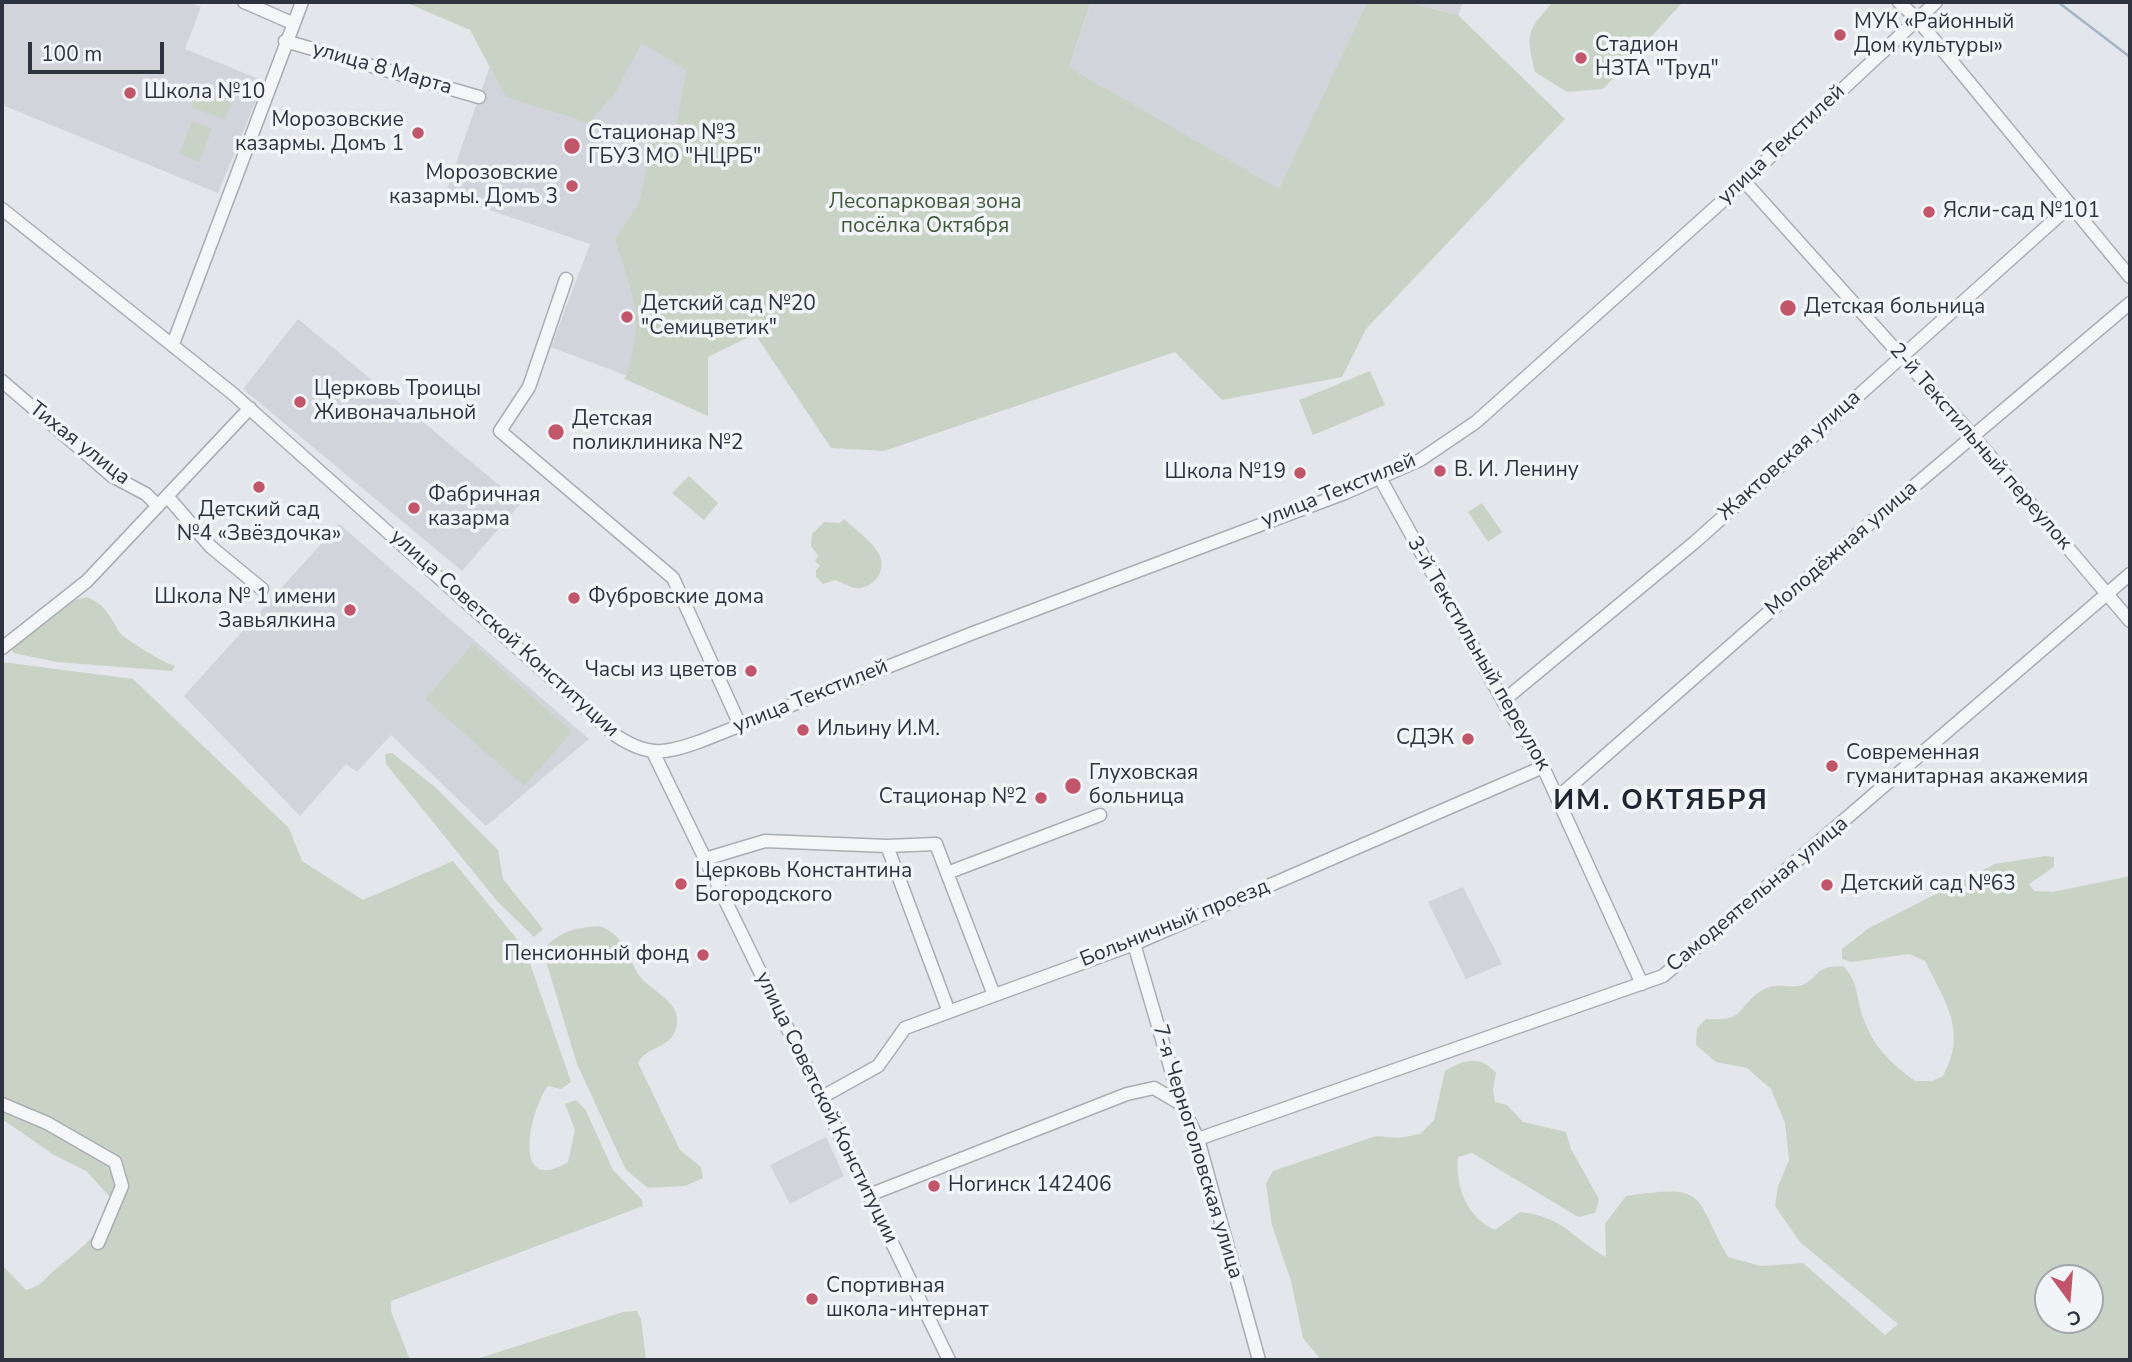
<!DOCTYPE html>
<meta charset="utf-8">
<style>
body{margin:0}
#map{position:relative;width:2132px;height:1362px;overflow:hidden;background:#e3e6ea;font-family:"Nunito Sans",sans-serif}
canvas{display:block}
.frame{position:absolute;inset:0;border:4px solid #2d3440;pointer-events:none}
.north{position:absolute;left:2034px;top:1264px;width:70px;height:70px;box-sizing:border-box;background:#f2f5f7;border:2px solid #a3a8ae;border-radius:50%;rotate:164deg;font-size:19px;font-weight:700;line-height:28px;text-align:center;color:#2d3440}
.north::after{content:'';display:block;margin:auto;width:24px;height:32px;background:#c1566a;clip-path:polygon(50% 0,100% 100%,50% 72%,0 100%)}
.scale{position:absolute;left:28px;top:42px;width:136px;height:32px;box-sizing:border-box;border:4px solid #2d3440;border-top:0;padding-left:9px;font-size:21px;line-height:24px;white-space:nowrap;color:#2d3440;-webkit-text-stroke:5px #f2f5f7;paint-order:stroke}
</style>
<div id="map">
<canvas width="2132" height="1362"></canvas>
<div class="frame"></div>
<div class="north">С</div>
<div class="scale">100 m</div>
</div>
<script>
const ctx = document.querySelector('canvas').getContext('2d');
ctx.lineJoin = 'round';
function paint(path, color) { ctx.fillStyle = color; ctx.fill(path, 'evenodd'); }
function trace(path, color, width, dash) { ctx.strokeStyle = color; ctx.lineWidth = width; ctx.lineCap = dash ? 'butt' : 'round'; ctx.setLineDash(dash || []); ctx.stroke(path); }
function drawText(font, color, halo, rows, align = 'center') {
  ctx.font = font + ' "Nunito Sans",sans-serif'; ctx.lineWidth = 7; ctx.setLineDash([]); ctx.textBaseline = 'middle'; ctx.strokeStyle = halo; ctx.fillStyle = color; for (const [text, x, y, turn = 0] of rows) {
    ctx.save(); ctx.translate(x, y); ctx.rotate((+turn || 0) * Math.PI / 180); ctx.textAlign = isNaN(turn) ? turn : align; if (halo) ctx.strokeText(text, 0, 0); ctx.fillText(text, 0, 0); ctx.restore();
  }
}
paint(new Path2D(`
 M2 2H188L201 7 185 49 264 81 218 193 2 105Z
 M1088 2H1367L1279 190 1069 67 1090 5Z
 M1406 2H1463L1458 15Z
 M633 30 713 58 664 390 551 347 590 244 445 195 496 48Z
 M298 319 521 503 462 571 243 389Z
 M339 524 589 739 486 826 391 735 357 772 346 764 300 816 184 696Z
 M1463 887 1502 964 1466 979 1428 902Z
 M826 1137 844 1176 790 1204 770 1165Z`), '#d1d5db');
paint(new Path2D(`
 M1088 2 1090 4 1069 67 1279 189 1367 2H1406L1458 15 1565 119 1366 329 1342 377 1222 400 1175 352 884 451 831 448 755 334 708 357V416L625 379C646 320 633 296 615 240L639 203 651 145 676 127 686 70 642 43 615 93 589 123 506 97 470 30 407 3Z
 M1553 2H1683L1603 89 1567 92 1535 72C1526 33 1526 32 1553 2Z
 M198 89 232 103 225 120 191 107Z
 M192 121 212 129 199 162 179 154Z
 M1370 371 1385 405 1313 435 1299 400Z
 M689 476 718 503 704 520 672 493Z
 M1482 503 1502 532 1488 542 1468 512Z
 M844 519C856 530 872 541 879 554 888 570 873 590 855 588 849 587 841 582 835 580L823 584 816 577V570L820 566 815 561 818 556 811 546 812 534 824 522 840 523Z
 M87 597C106 606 109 614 119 632 124 639 166 664 175 666L172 671 57 662 13 653 12 649 17 644 75 600Z
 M473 644 572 732 524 786 425 699Z
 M2 662 133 679 289 828 302 861 363 900 453 861 525 949 571 1082 561 1089 548 1086C530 1109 510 1197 568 1162L575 1130 565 1104 576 1100 585 1109 613 1170 642 1200 643 1206 391 1301V1311L410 1360H2V1265L26 1290C42 1286 45 1278 56 1269 81 1248 106 1232 110 1197L86 1171 54 1155 2 1119Z
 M392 753 435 787 498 850 503 879 543 929 534 937 497 901 386 764 385 754Z
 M2045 856 2054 857V867L2029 884 2034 891 2053 892 2130 876V1360H1321L1303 1338 1291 1281 1272 1225 1266 1184 1273 1171 1376 1136 1399 1138 1420 1134 1434 1120 1445 1071C1465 1059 1480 1055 1496 1073L1493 1090 1495 1102 1507 1105 1523 1122 1566 1132 1571 1149 1599 1199 1595 1213 1578 1217 1472 1153 1458 1157C1455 1186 1467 1218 1495 1230L1520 1212C1565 1217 1571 1238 1606 1257L1605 1224 1626 1196C1709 1184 1692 1193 1728 1257L1761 1266 1803 1263 1885 1335 1898 1324 1800 1242 1775 1206 1778 1186 1789 1160 1785 1123 1771 1089 1747 1068 1716 1062 1696 1045 1697 1028 1706 1019C1748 1021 1734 1009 1761 991 1776 982 1784 988 1799 986 1811 984 1816 971 1826 968 1831 966 1838 967 1843 966 1860 984 1855 998 1864 1020 1874 1048 1892 1064 1915 1081H1932L1943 1076C1968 1031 1945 1002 1925 961L1909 954 1851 962 1842 959V949L1869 928 1995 864ZM2048 1278H2090V1320H2048Z
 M599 926C623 934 626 953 638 974 650 992 684 1001 676 1028 671 1049 646 1046 638 1063L680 1150 701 1167 703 1178 685 1186 648 1188 626 1170 577 1064 543 951C557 931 576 928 599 926Z
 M637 1311 641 1319 646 1360H474L623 1312Z`), '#c9d3c5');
trace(new Path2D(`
 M2058 2 2130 57`), '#a2b4c6', 2.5);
const minor = new Path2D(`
 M244 2 292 23
 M1899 2 1917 19 2130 277
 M285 41 479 97
 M1744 181 1973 436 2130 621
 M2 209 232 393 615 735C648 757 665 754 701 741L973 633 1345 493 1420 460 1476 422 1727 197 1936 2
 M566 279 529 387 500 431 673 578 740 725
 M173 344 302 2
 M2 381 112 476 146 494 158 506
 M1380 478 1503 701 1543 767 1642 984
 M167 496 211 547 262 589
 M2 648 87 581 250 408
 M1503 701 1695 542 2071 205
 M653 752 949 1360
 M1557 798 1867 526 2130 303
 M887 846 936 844 947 873
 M705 859 765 841 887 846 949 1012
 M1134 944 1181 1104 1198 1139 1259 1360
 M994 995 947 873 1100 815
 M822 1097 878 1066 905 1028 1134 944 1543 767
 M2 1104 47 1123 115 1162 122 1186 98 1243
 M1198 1139 1663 976 2130 574
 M869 1195 1127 1094 1154 1088 1181 1104`);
trace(minor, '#a9adb4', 15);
trace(minor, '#f5f6f8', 12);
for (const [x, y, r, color] of [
 [1840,35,7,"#c1566a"],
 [1581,58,7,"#c1566a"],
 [130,93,7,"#c1566a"],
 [418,133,7,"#c1566a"],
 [572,146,9,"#c1566a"],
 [572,186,7,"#c1566a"],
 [1929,212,7,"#c1566a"],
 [1788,308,9,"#c1566a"],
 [627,317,7,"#c1566a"],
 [300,402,7,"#c1566a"],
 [556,432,9,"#c1566a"],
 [1440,471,7,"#c1566a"],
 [1300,473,7,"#c1566a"],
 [259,487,7,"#c1566a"],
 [414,508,7,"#c1566a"],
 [574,598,7,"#c1566a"],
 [350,610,7,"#c1566a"],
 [751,671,7,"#c1566a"],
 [803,730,7,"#c1566a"],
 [1468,739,7,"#c1566a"],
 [1832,766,7,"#c1566a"],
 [1073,786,9,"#c1566a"],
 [1041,798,7,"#c1566a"],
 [681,884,7,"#c1566a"],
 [1827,885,7,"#c1566a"],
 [703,955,7,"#c1566a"],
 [934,1186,7,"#c1566a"],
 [812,1299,7,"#c1566a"]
]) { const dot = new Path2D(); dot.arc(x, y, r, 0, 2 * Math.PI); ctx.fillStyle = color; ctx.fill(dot); trace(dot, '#f2f5f7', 2.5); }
drawText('21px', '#2d3440', '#f2f5f7', [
 ["МУК «Районный",1854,23],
 ["Дом культуры»",1854,47],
 ["Стадион",1595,46],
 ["НЗТА \"Труд\"",1595,70],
 ["Школа №10",144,93],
 ["Морозовские",404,121,"right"],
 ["казармы. Домъ 1",404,145,"right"],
 ["Стационар №3",588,134],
 ["ГБУЗ МО \"НЦРБ\"",588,158],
 ["Морозовские",558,174,"right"],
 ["казармы. Домъ 3",558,198,"right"],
 ["Ясли-сад №101",1943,212],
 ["Детский сад №20",641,305],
 ["\"Семицветик\"",641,329],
 ["Детская больница",1804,308],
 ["Церковь Троицы",314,390],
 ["Живоначальной",314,414],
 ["Детская",572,420],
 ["поликлиника №2",572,444],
 ["В. И. Ленину",1454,471],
 ["Школа №19",1286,473,"right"],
 ["Фабричная",428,496],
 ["казарма",428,520],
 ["Детский сад",259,511,"center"],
 ["№4 «Звёздочка»",259,535,"center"],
 ["Школа № 1 имени",336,598,"right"],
 ["Завьялкина",336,622,"right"],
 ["Фубровские дома",588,598],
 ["Часы из цветов",737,671,"right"],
 ["Ильину И.М.",817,730],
 ["СДЭК",1454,739,"right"],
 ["Современная",1846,754],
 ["гуманитарная акажемия",1846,778],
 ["Глуховская",1089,774],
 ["больница",1089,798],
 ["Стационар №2",1027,798,"right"],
 ["Церковь Константина",695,872],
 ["Богородского",695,896],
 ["Детский сад №63",1841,885],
 ["Пенсионный фонд",689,955,"right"],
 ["Ногинск 142406",948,1186],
 ["Спортивная",826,1287],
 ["школа-интернат",826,1311]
], 'left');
drawText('21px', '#2d3440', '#f2f5f7', [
 ["улица 8 Марта",382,69,16],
 ["улица Текстилей",1782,145,-43],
 ["Тихая улица",79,444,38],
 ["2-й Текстильный переулок",1980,447,49],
 ["Жактовская улица",1790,456,-42],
 ["улица Текстилей",1339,491,-22],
 ["Молодёжная улица",1842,549,-41],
 ["улица Советской Конституции",504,634,42],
 ["3-й Текстильный переулок",1478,654,60],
 ["улица Текстилей",811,697,-22],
 ["Самодеятельная улица",1758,895,-40],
 ["Больничный проезд",1175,924,-22],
 ["улица Советской Конституции",826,1108,64],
 ["7-я Черноголовская улица",1197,1152,73]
]);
drawText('21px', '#425a3b', '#f2f5f7', [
 ["Лесопарковая зона",925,203],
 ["посёлка Октября",925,227]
]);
ctx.letterSpacing = '2px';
drawText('bold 28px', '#1f2531', '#f2f5f7', [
 ["ИМ. ОКТЯБРЯ",1661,802]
]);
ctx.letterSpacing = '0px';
</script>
